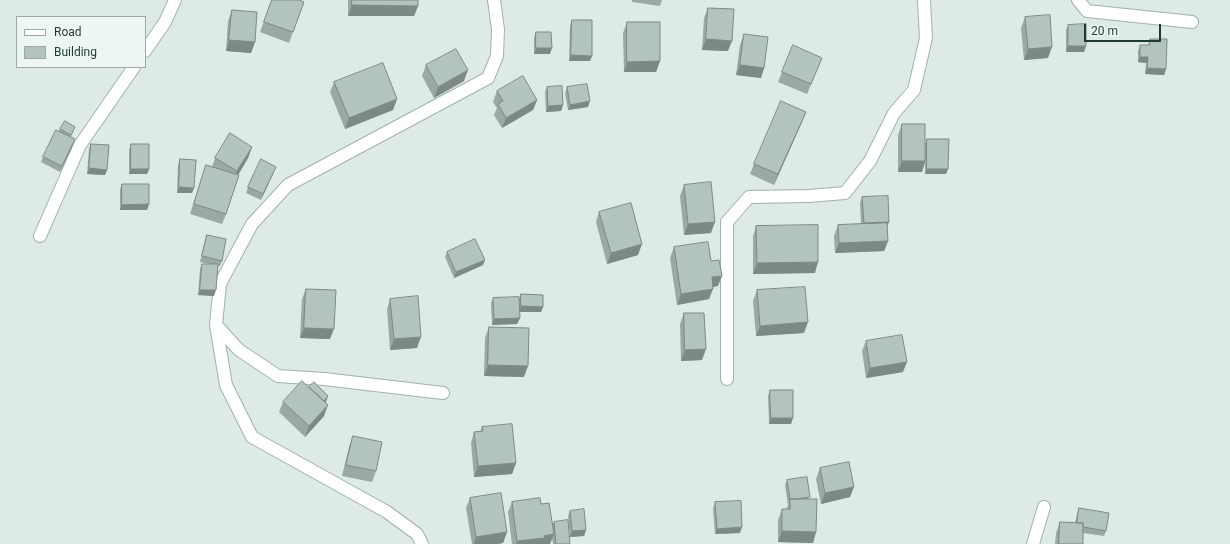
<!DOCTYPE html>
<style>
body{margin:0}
#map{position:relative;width:1230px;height:544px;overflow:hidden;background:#deeae5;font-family:Roboto,sans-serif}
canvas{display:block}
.legend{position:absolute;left:16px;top:16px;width:130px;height:52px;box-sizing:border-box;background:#eef6f3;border:1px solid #9baaa7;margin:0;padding:5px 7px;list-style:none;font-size:12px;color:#1f3934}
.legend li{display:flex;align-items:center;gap:8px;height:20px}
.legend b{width:20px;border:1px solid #9baaa7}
.scale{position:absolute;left:1084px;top:24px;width:77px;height:18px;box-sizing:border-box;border:2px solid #1f3934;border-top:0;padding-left:5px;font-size:12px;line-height:14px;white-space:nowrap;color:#1f3934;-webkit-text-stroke:3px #eef6f3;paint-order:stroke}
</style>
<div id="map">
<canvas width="1230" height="544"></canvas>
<ul class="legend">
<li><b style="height:5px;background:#fff"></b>Road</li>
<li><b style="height:11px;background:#b3c4be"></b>Building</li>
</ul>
<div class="scale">20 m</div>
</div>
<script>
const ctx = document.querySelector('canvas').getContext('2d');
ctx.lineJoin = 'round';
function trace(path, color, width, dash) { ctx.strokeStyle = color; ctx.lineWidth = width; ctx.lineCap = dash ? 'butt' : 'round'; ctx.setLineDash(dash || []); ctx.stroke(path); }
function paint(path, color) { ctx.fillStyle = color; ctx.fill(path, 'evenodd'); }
const minor = new Path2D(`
 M1078 0 1087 11 1192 22
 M145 51 165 22 175 0
 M40 236 80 145 134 67
 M216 325 239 350 278 376 324 379 443 393
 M727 379V222L749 197 809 196 845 193 870 161 894 113 914 90 926 38 924 0
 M422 544 417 534 387 512 252 437 226 385 216 325 220 284 252 224 288 185 488 78 497 56 498 29 494 0
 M1033 544 1044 507`);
trace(minor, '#a1b1ac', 14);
trace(minor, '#fff', 12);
paint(new Path2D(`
 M272 0 304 2 289 43 260 32Z
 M348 0H418V6L414 16H348Z
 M632 0H662L660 6 632 2Z
 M708 8 728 51 702 50 704 18Z
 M232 10 255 42 251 53 226 51 228 21Z
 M1025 17 1048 58 1024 60 1021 28Z
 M572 20 592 56 590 61H569L570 26Z
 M627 22 660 61 656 72H624L623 33Z
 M1068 25 1086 46 1084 52H1066V30Z
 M536 32 550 54H534V38Z
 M744 34 764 68 761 78 736 75 740 45Z
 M1150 39 1166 69 1164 75 1145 74 1146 63 1138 62V51L1140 45H1148Z
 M822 58 807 94 778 82 782 72Z
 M426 65 464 81 434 98 422 76Z
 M334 82 397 99 393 110 345 129 330 92Z
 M547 87 563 105 561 111 546 112 545 92Z
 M567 87 588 107 568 110 565 93Z
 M497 91 537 100 533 110 502 128 494 115 497 108 493 102Z
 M806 112 802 122 774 185 750 174 754 164Z
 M902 124 925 144 927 139 946 174H925V163L922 172H898V135Z
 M75 127 71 137 73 145 60 172 41 162 43 157 60 129Z
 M91 144 107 170 105 175 87 174 89 149Z
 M131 144 149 169 147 174H129V150Z
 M252 147 248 158 238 175 226 214 222 224 190 214 206 165 212 167 215 158Z
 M180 159 192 193H177L178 165Z
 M276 167 261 200 246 193 248 187Z
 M122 184 149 204 147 210H120V189Z
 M684 185 711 233 684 235 680 196Z
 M862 197 889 222 887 225 888 241 884 251 835 253 834 236 838 225 861 224 860 203Z
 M599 212 638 255 607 264 596 222Z
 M756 226 815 273 753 274V237Z
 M207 235 222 261 220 266H217L214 296 198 295 200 269 202 264H209L200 262 205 241Z
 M674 247 711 261 718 286 713 287 709 299 677 305 670 258Z
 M447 252 483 265 454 278 445 257Z
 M306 289 330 339 300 338 302 299Z
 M757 290 804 333 756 336 753 301Z
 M521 294 543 307 541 312H519L520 318 517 324 492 325 491 303 493 298 519 299Z
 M390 299 417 348 390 350 387 309Z
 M684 313 702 360 681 361 680 324Z
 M489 327 524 377 484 376 485 338Z
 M866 341 903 372 866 378 862 351Z
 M309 387 326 402V403L324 416 305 437 279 412 283 402Z
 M770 390 791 424H769L768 396Z
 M482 427 516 463 512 474 474 477 471 443 474 432H480Z
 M353 436 376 471 372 482 342 476 349 447Z
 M820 468 850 497 821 504 816 479Z
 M787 480 809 499 816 532 813 543 778 542V520L782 509H786L788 505 785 485Z
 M470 498 507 532 503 543 497 544H472L466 508Z
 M512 502 541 504 552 525 554 522 570 544H553L552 538 550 544H512L508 512Z
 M715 502 740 533 715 534 713 508Z
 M1079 508 1106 531 1104 536 1083 533V544H1055L1056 533 1060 522 1075 523 1077 514Z
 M570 511 586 530 584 536 570 537 568 516Z`), '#9aa9a3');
paint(new Path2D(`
 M352 5 418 6 414 16H348Z
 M706 39 732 41 728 51 702 50Z
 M229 40 255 42 251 53 226 51Z
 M1068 46H1086L1084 52H1066Z
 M1052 47 1048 58 1024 60 1028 49Z
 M536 48H552L550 54H534Z
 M571 55 592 56 590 61H569Z
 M1140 57H1148L1146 63 1138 62Z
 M660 61 656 72H624L627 62Z
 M740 65 764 68 761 78 736 75Z
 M1147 68 1166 69 1164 75 1145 74Z
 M468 70 464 81 434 98 438 87Z
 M397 99 393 110 345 129 349 118Z
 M537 100 533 110 502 128 506 118Z
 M590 101 588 107 568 110 570 105Z
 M563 105 561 111 546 112 548 106Z
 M806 112 802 122 774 185 778 174Z
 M75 139 73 145 60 172 62 166Z
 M252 147 248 158 234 182 237 171Z
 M902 161H925L922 172H898Z
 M276 167 274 172 261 200 263 194Z
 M89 168 107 170 105 175 87 174Z
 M131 169H149L147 174H129Z
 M927 169H948L946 174H925Z
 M179 187 194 188 192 193H177Z
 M149 204 147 210H120L122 205Z
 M715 222 711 233 684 235 688 224Z
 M889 222 887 227 861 228 864 223Z
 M888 241 884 251 835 253 839 243Z
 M642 244 638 255 607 264 611 253Z
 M485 260 483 265 454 278 456 272Z
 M818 262 815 273 753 274 757 263Z
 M722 276 718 286 708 288 712 277Z
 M713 289 709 299 677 305 681 294Z
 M200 290H216L214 296 198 295Z
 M521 306 543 307 541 312H519Z
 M520 318 517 324 492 325 494 319Z
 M808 322 804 333 756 336 760 326Z
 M304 328 334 329 330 339 300 338Z
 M421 337 417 348 390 350 394 339Z
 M706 349 702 360 681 361 685 350Z
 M907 362 903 372 866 378 870 368Z
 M488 365 528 366 524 377 484 376Z
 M328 396 326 402 321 407 323 402Z
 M328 405 324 416 305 437 309 426Z
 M771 418H793L791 424H769Z
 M516 463 512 474 474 477 478 466Z
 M854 487 850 497 821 504 825 493Z
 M742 527 740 533 715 534 717 529Z
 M586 530 584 536 570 537 572 531Z
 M782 531 816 532 813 543 778 542Z
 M507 532 503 543 497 544H474L476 537Z
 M554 534 550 544H516L517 541Z`), '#7d8985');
const building = new Path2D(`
 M272 0H299L304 2 293 32 264 22Z
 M352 0H418V6L352 5Z
 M708 8 734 9 732 41 706 39Z
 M232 10 257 12 255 42 229 40Z
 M1050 15 1052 47 1028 49 1025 17Z
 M572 20H592V56L571 55Z
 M627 22H660V61L627 62Z
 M1086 24V46H1068V25Z
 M536 32H551L552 48H536Z
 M744 34 768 37 764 68 740 65Z
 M1150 39H1167L1166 69 1147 68 1148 57H1140V45H1149Z
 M793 45 822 58 811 84 782 72Z
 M456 49 468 70 438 87 426 65Z
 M383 63 397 99 349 118 334 82Z
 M523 76 537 100 506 118 498 104 503 101 497 91Z
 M587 84 590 101 570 105 567 87Z
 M562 86 563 105 548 106 547 87Z
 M781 101 806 112 778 174 754 164Z
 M65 121 75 127 71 135 60 129Z
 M902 124H925V161H902Z
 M56 130 75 139 62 166 43 157Z
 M230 133 252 147 237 171 215 158Z
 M927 139H949L948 169H927Z
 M91 144 109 145 107 170 89 168Z
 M131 144H149V169H131Z
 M180 159 196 160 194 188 179 187Z
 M261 159 276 167 263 194 248 187Z
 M206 165 239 175 226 214 194 204Z
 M711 182 715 222 688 224 684 185Z
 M122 184H149V204L122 205Z
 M888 196 889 222 864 223 862 197Z
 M631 203 642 244 611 253 599 212Z
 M887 223 888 241 839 243 838 225Z
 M818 225V262L757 263 756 226Z
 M207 235 226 239 222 261 202 256Z
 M475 239 485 260 456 272 447 252Z
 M708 242 711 261 719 260 722 276 712 277 713 289 681 294 674 247Z
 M202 264H218L216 290H200Z
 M805 287 808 322 760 326 757 290Z
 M306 289 336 290 334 329 304 328Z
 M521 294 543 295V307L521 306Z
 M418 296 421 337 394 339 390 299Z
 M519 297 520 318 494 319 493 298Z
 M684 313H704L706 349 685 350Z
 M489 327 529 328 528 366 488 365Z
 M902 335 907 362 870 368 866 341Z
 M302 381 328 405 309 426 283 402Z
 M314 382 328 396 324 401 309 387Z
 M770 390H793V418H771Z
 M512 424 516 463 478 466 474 432 483 431 482 427Z
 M353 436 382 442 376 471 346 465Z
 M849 462 854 487 825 493 820 468Z
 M807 477 810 497 796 499H790L787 480Z
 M501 493 507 532 476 537 470 498Z
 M540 498 541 504 549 503 554 534 544 536 545 538 517 541 512 502Z
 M790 499H817L816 532 782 531V509H790Z
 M741 501 742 527 717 529 715 502Z
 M1079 508 1109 513 1106 531 1083 527V523H1077Z
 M584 509 586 530 572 531 570 511Z
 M568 520 570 544H556L554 522Z
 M1060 522 1083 523V544H1059Z`);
paint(building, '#b3c4be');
trace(building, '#7d8985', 1);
</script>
